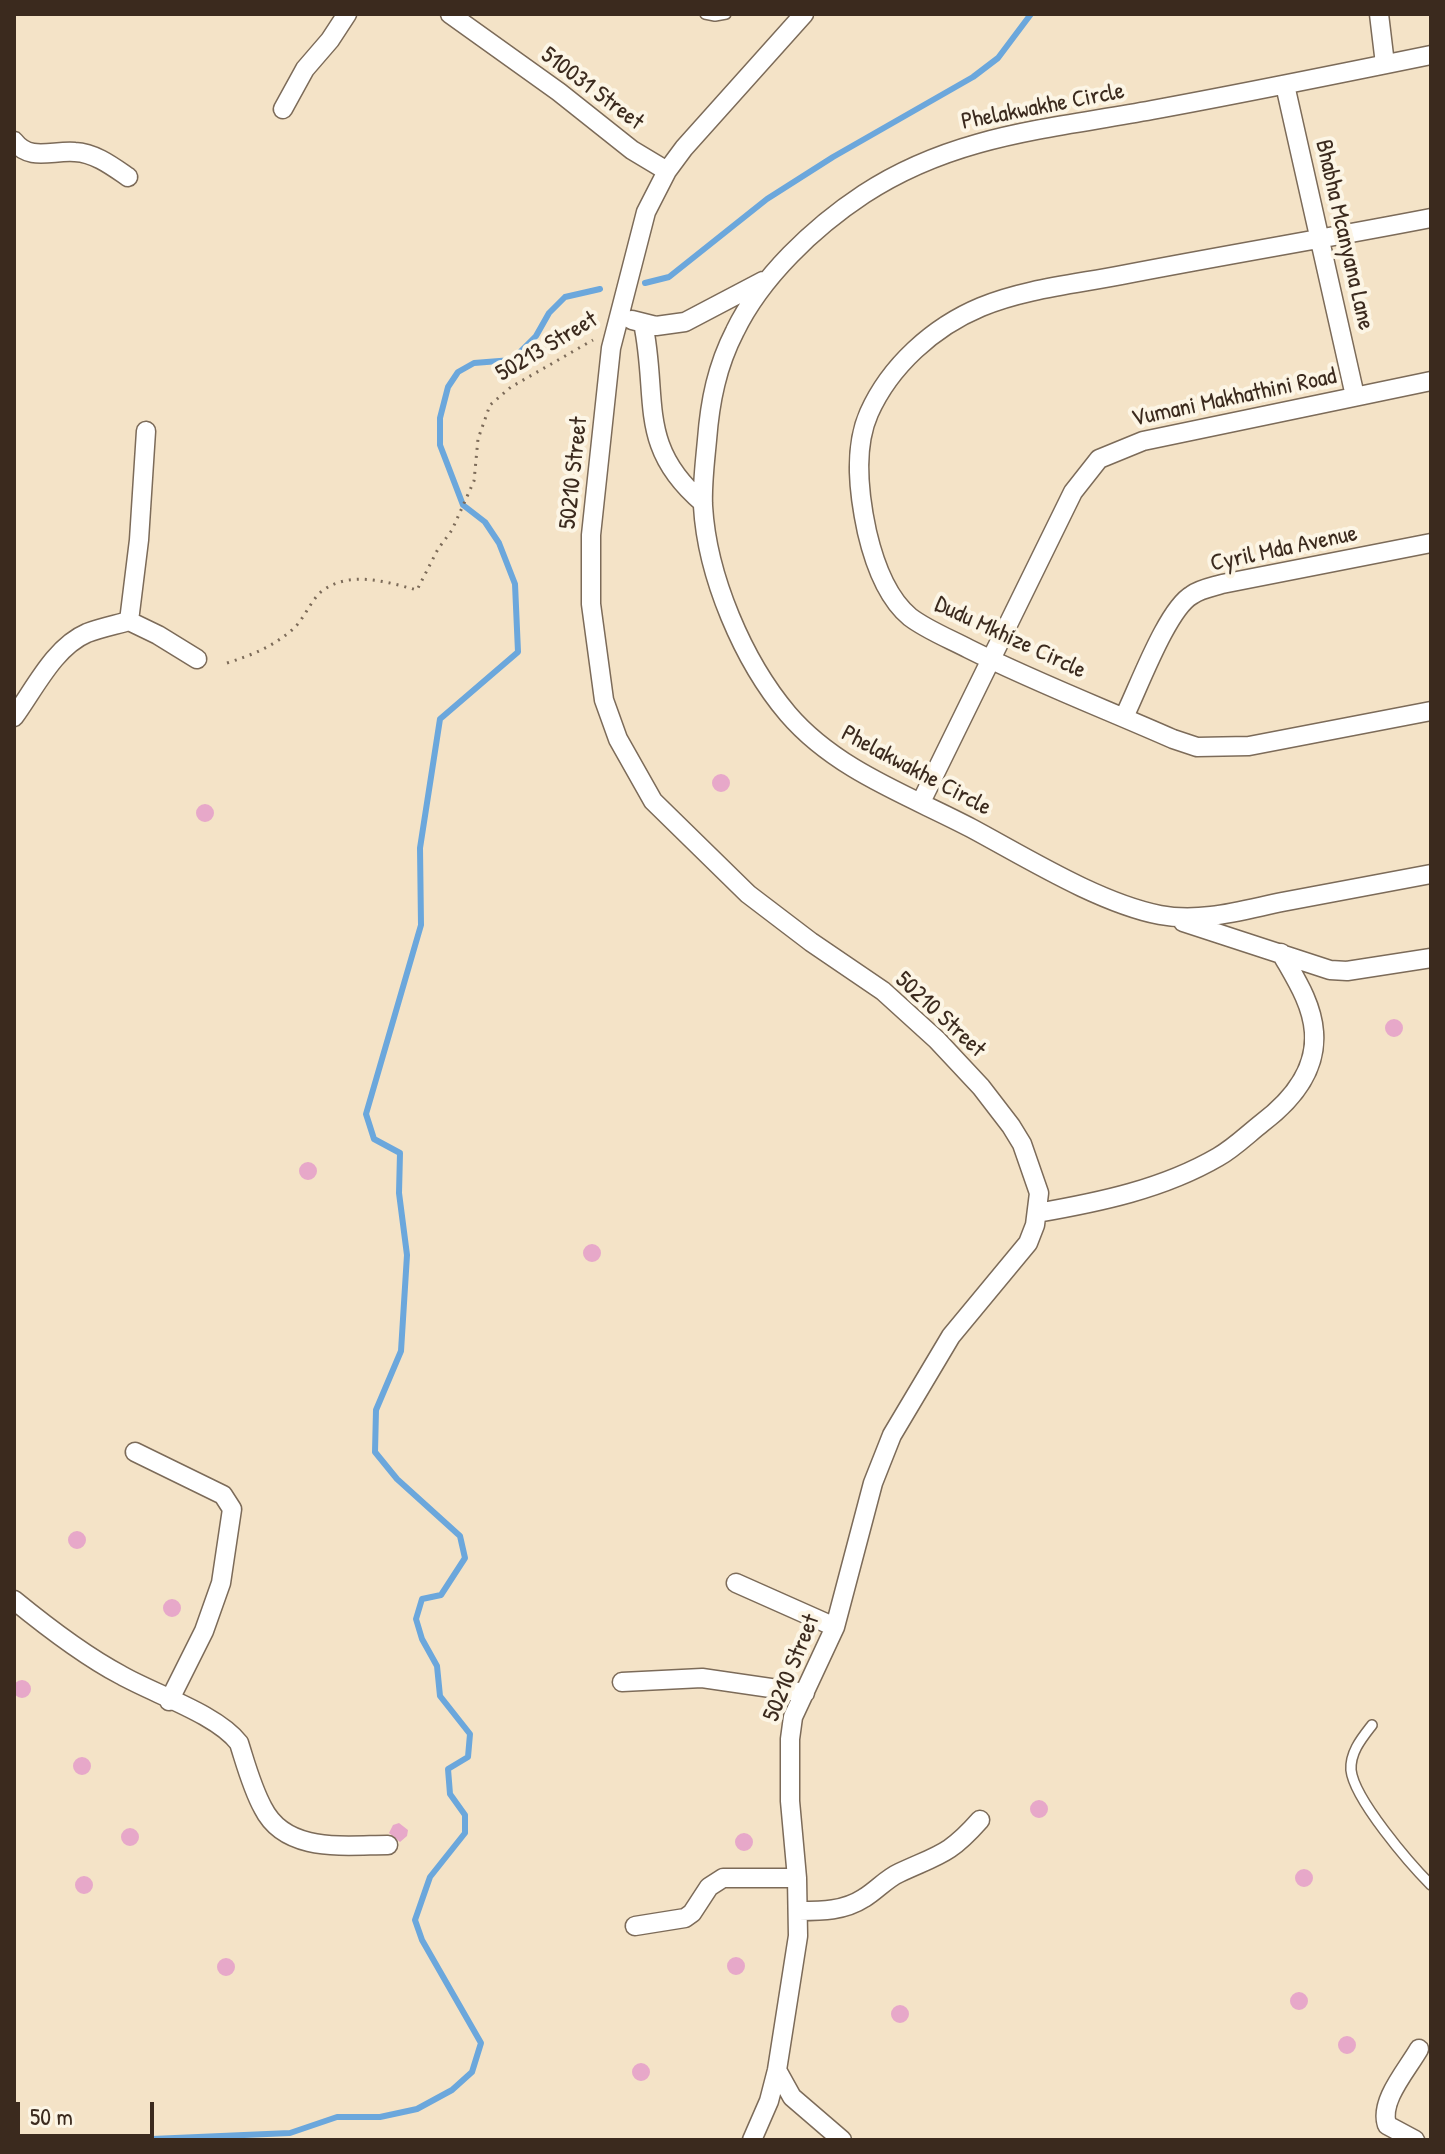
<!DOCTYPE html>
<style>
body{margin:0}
#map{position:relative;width:1445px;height:2154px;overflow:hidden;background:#f4e3c7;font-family:"Patrick Hand",sans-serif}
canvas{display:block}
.frame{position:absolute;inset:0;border:16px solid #3b2a1e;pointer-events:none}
.scale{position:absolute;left:16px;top:2102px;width:138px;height:36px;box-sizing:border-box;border:4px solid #3b2a1e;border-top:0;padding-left:10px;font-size:24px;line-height:28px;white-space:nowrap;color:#3b2a1e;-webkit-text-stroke:6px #fcf5e5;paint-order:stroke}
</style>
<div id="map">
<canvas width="1445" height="2154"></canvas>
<div class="frame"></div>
<div class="scale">50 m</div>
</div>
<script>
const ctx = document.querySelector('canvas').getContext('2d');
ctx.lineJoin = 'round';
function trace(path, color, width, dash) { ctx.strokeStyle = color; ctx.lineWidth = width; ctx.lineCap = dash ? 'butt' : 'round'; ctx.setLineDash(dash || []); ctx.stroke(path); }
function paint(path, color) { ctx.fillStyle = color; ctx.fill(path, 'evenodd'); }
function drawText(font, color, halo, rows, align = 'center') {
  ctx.font = font + ' "Patrick Hand",sans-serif'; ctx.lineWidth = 8; ctx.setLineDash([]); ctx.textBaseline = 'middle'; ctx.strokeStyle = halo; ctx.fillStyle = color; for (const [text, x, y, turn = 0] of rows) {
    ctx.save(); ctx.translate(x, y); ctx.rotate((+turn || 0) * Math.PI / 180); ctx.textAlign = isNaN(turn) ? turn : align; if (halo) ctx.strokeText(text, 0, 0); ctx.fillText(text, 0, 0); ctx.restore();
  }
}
trace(new Path2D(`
 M645 283 669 277 767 199 833 157 973 77 998 58 1031 14
 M129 2140 290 2133 337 2117H380L417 2109 452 2090 472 2072 481 2043 422 1940 415 1920 430 1877 465 1833V1815L450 1794 448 1769 468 1757 470 1734 440 1696 437 1666 422 1639 416 1619 422 1599 441 1595 465 1558 460 1536 397 1479 375 1452 376 1410 401 1351 407 1255 399 1193 400 1153 374 1139 366 1114 421 925 420 848 440 719 518 652 515 584 499 543 485 522 463 505 440 445V418L448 387 458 372 474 363 512 360 536 336 549 313 565 297 600 289`), '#6ba7dc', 6);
paint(new Path2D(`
 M712 783a9 9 0 1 1 18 0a9 9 0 1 1-18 0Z
 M196 813a9 9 0 1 1 18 0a9 9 0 1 1-18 0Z
 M1385 1028a9 9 0 1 1 18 0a9 9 0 1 1-18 0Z
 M299 1171a9 9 0 1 1 18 0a9 9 0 1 1-18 0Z
 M583 1253a9 9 0 1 1 18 0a9 9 0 1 1-18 0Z
 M68 1540a9 9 0 1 1 18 0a9 9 0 1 1-18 0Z
 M163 1608a9 9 0 1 1 18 0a9 9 0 1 1-18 0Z
 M13 1689a9 9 0 1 1 18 0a9 9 0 1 1-18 0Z
 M73 1766a9 9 0 1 1 18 0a9 9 0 1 1-18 0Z
 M1030 1809a9 9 0 1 1 18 0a9 9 0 1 1-18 0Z
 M399 1823 408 1830 407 1836 400 1842 389 1833 393 1825Z
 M121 1837a9 9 0 1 1 18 0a9 9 0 1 1-18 0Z
 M735 1842a9 9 0 1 1 18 0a9 9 0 1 1-18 0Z
 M1295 1878a9 9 0 1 1 18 0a9 9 0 1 1-18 0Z
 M75 1885a9 9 0 1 1 18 0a9 9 0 1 1-18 0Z
 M727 1966a9 9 0 1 1 18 0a9 9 0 1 1-18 0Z
 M217 1967a9 9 0 1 1 18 0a9 9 0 1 1-18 0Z
 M1290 2001a9 9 0 1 1 18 0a9 9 0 1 1-18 0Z
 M891 2014a9 9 0 1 1 18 0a9 9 0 1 1-18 0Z
 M1338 2045a9 9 0 1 1 18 0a9 9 0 1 1-18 0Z
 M632 2072a9 9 0 1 1 18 0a9 9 0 1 1-18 0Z`), '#e7a8c9');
const lane = new Path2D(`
 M705 14 715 16 726 14
 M1372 1725C1362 1738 1350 1752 1351 1770 1354 1799 1410 1864 1431 1885`);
const street = new Path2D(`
 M450 14 559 92 632 150 667 171
 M1379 14 1385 64
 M1431 55C1338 74 1245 93 1152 110 1049 129 954 135 864 194 814 227 761 277 735 331 717 366 710 401 707 440 705 462 702 484 703 506 707 576 743 661 788 714 836 770 908 795 971 828 1027 858 1099 903 1160 915 1201 923 1243 910 1282 902 1332 893 1381 883 1431 874
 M1285 85 1355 396
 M283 109 305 69 330 40 347 14
 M14 141C30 162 52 150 75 152 95 153 112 166 128 177
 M1431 218C1328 238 1225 255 1122 275 1076 284 1024 289 981 307 933 327 890 366 869 413 853 449 859 495 867 532 874 562 886 597 910 617 927 630 950 639 969 649 1035 682 1105 709 1173 739L1197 747 1249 746 1431 711
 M632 320 656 326 685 322 763 281
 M643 323C659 399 636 446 703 503
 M129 621 158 635 197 659
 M14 717C34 690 54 647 87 633 100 628 115 625 129 621L139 540 146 431
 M1124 717C1138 689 1167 609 1192 595 1200 589 1212 587 1222 584L1431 543
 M921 802 1073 492 1099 459 1143 441 1431 381
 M1183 922 1330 970 1347 971 1431 958
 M1037 1213C1100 1202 1163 1189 1218 1157 1234 1148 1248 1134 1262 1123 1291 1101 1317 1071 1314 1032 1312 1003 1295 978 1281 953
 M135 1452 223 1495 232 1509 221 1583 204 1631 169 1701
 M736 1583 835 1627
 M14 1600C47 1627 83 1655 121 1675 154 1694 217 1714 239 1743 246 1765 252 1788 263 1808 286 1854 346 1845 388 1845
 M622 1682 702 1678 805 1693
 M799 1911C822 1911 844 1911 864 1898 877 1890 886 1879 899 1873 940 1854 949 1855 980 1820
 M635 1926 685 1918 692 1913 709 1887 723 1878H797
 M777 2070 792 2097 842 2140
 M752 2140 769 2101 777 2070 798 1936 797 1878 790 1801V1739L793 1717 835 1627 873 1483 892 1435 951 1336 1028 1243 1035 1225 1039 1193 1022 1144 1011 1126 981 1087 937 1040 883 991 811 942 748 894 653 801 618 739 604 700 591 604V535L611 348 646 212 667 171 684 148 804 14
 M1415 2140 1387 2125C1379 2101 1407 2070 1419 2049`);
trace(lane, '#7c6b59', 12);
trace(street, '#7c6b59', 21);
trace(new Path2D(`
 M227 663C252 655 272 647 292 630 304 620 310 601 322 591 350 570 387 582 417 590L438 549 452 530 474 481 478 439 490 405 511 387 593 340`), '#7c6b59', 3, [2, 6]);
trace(lane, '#fff', 9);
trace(street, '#fff', 18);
drawText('24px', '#3b2a1e', '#fcf5e5', [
 ["510031 Street",592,89,37],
 ["Phelakwakhe Circle",1043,107,-11],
 ["Bhabha Mcanyana Lane",1344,235,77],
 ["50213 Street",547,347,-31],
 ["Vumani Makhathini Road",1234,398,-12],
 ["50210 Street",574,473,-84],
 ["Cyril Mda Avenue",1284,549,-12],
 ["Dudu Mkhize Circle",1010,638,25],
 ["Phelakwakhe Circle",916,771,28],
 ["50210 Street",940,1015,43],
 ["50210 Street",792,1668,-68]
]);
</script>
